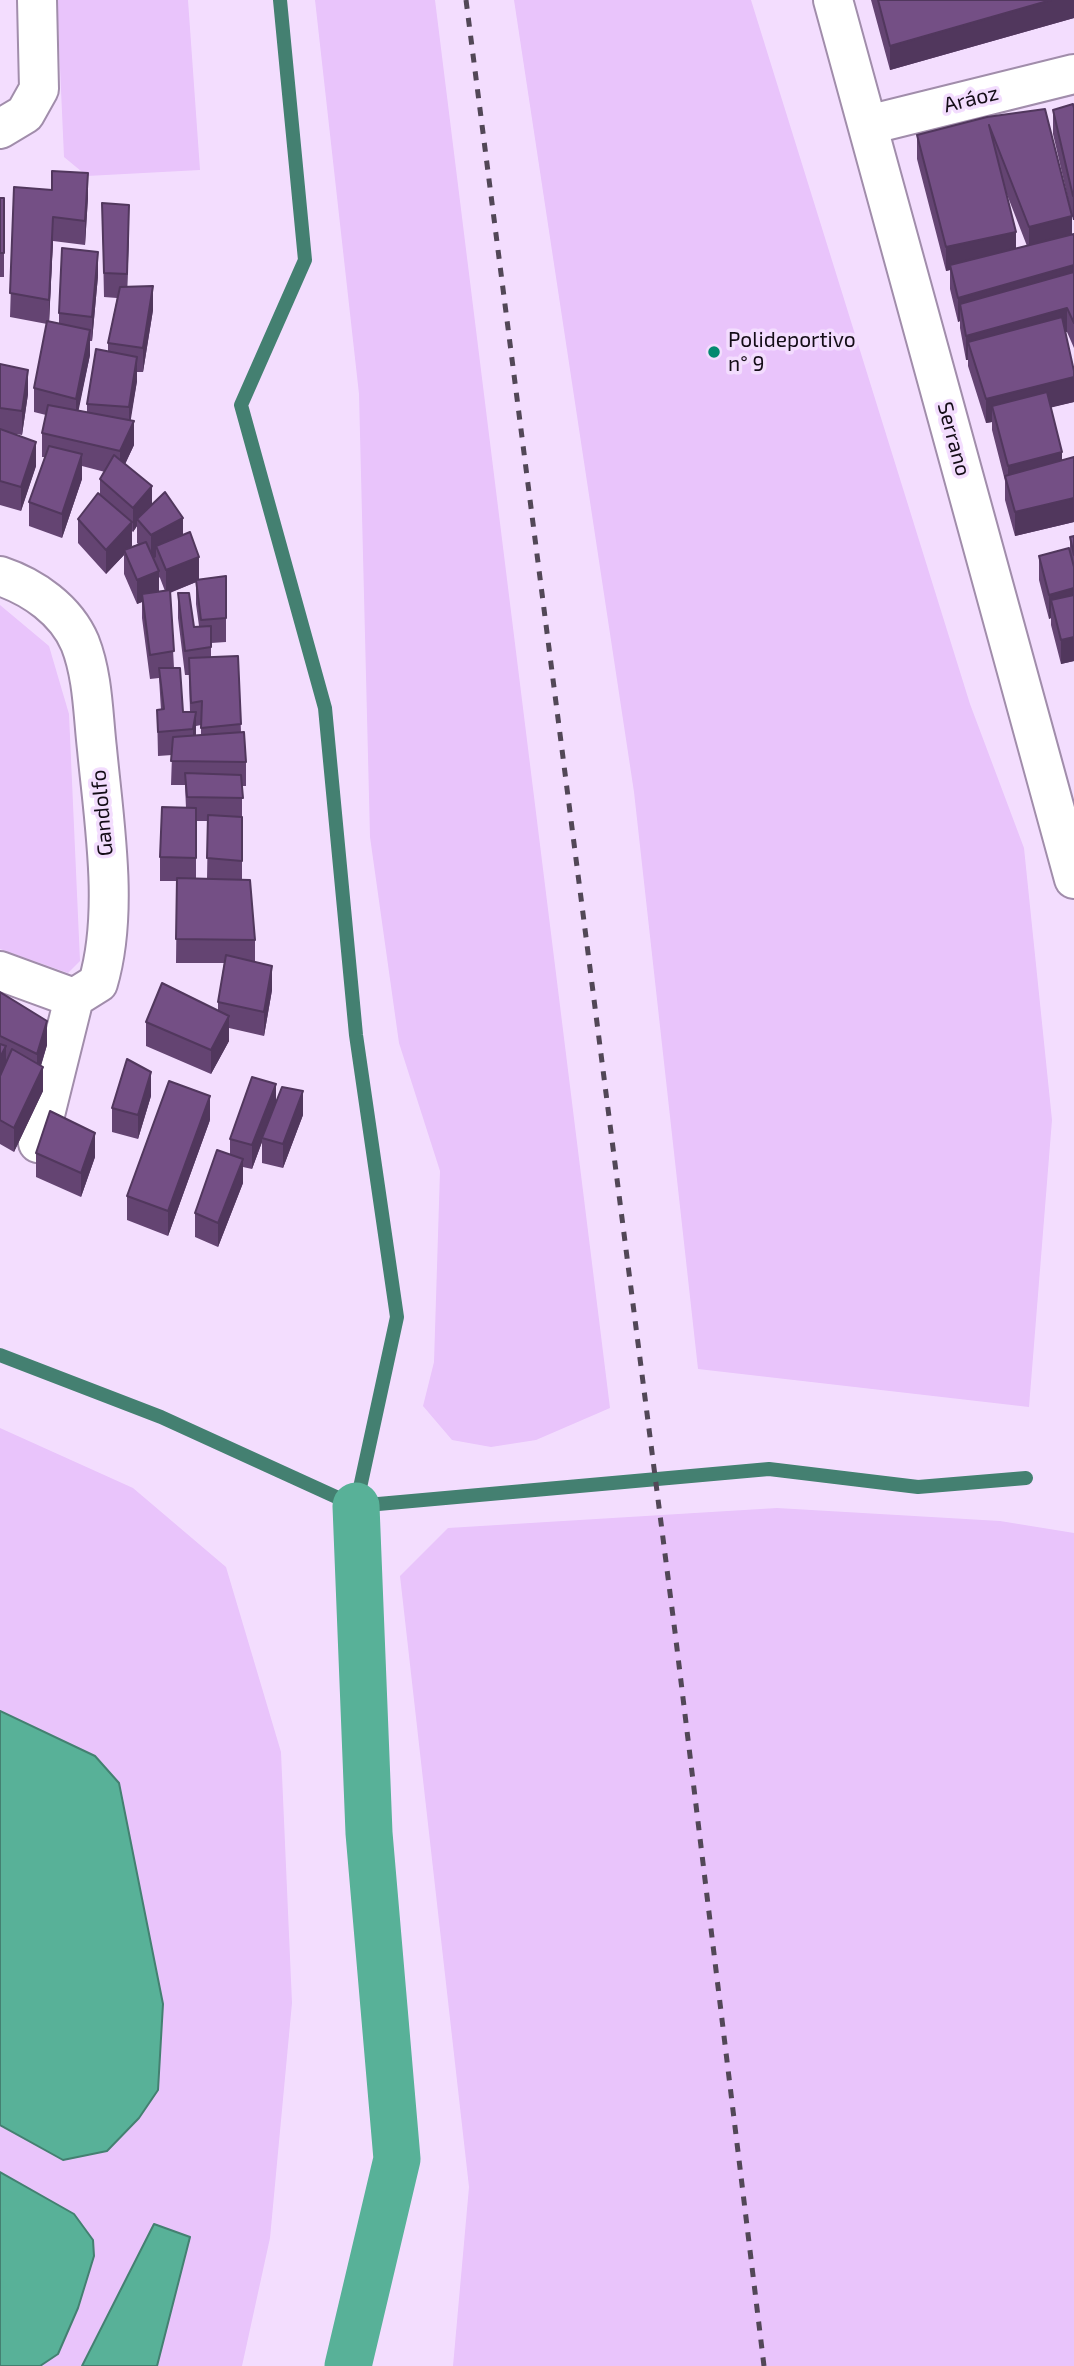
<!DOCTYPE html>
<meta charset="utf-8">
<style>
body{margin:0}
canvas{display:block;background:#f3ddfe}
</style>
<canvas width="1074" height="2366"></canvas>
<script>
const ctx = document.querySelector('canvas').getContext('2d');
ctx.lineJoin = 'round';
function paint(path, color) { ctx.fillStyle = color; ctx.fill(path, 'evenodd'); }
function trace(path, color, width, dash) { ctx.strokeStyle = color; ctx.lineWidth = width; ctx.lineCap = dash ? 'butt' : 'round'; ctx.setLineDash(dash || []); ctx.stroke(path); }
function drawText(font, color, halo, rows, align = 'center') {
  ctx.font = font + ' "Exo 2",sans-serif'; ctx.lineWidth = 7; ctx.setLineDash([]); ctx.textBaseline = 'middle'; ctx.strokeStyle = halo; ctx.fillStyle = color; for (const [text, x, y, turn = 0] of rows) {
    ctx.save(); ctx.translate(x, y); ctx.rotate((+turn || 0) * Math.PI / 180); ctx.textAlign = isNaN(turn) ? turn : align; if (halo) ctx.strokeText(text, 0, 0); ctx.fillText(text, 0, 0); ctx.restore();
  }
}
paint(new Path2D(`
 M57 0H188L200 170 87 176 64 157Z
 M315 0H435L610 1408 536 1440 491 1447 452 1440 423 1406 434 1362 440 1171 399 1043 370 837 359 394Z
 M514 0H751L970 704 1024 848 1052 1120 1029 1407 698 1369 634 792Z
 M0 605 49 646 69 714 80 961 68 973 0 949Z
 M0 1428 133 1488 226 1567 281 1752 292 2003 270 2238 242 2366H0Z
 M777 1508 1000 1521 1074 1533V2366H453L469 2187 400 1576 448 1528Z`), '#e9c4fb');
const water = new Path2D(`
 M0 1711 95 1756 119 1783 163 2004 158 2090 139 2118 107 2151 63 2160 0 2125Z
 M0 2172 74 2214 93 2240 94 2256 78 2308 58 2354 40 2366H0Z
 M154 2224 190 2237 157 2366H82Z`);
paint(water, '#58b198');
trace(water, '#448071', 2);
trace(new Path2D(`
 M280 0 305 260 241 405 325 708 356 1035 397 1317 356 1506
 M0 1355 161 1417 356 1506 769 1469 918 1487 1026 1478`), '#448071', 14);
trace(new Path2D(`
 M348 2366 397 2159 369 1833 356 1506`), '#58b198', 47);
const street = new Path2D(`
 M833 0 1074 879
 M868 125 1074 74
 M0 129 25 114 39 89 37 0
 M0 576C33 587 66 610 80 643 93 676 93 714 97 749 104 822 119 912 98 983L74 998
 M0 971 74 998
 M38 1143 74 998`);
trace(street, '#a18dab', 42);
trace(street, '#fff', 38);
trace(new Path2D(`
 M466 0 675 1632 764 2366`), '#524757', 5, [9, 9]);
paint(new Path2D(`
 M871 0H1074V18L890 70Z
 M1074 108 1073 220 1053 134V110Z
 M987 117 1072 234H1074V348L1067 332H1065L1074 402 1051 407 1062 460 1074 457V522L1015 536 1005 500V481L992 430V422L986 423 968 366V360H966L960 328V321L958 322 950 289V270L946 271 917 159V135ZM1006 192 1027 246 1016 248Z
 M14 187 88 197 85 245 53 241 49 322 59 324V313L98 276 92 341H90V355L78 410 87 412V404L108 351V343L117 298 104 297 102 203 129 229 127 287 153 310 143 372H137V381L130 420 134 445 125 464 152 505 183 534 199 580 226 576V642L211 643V657L238 656 241 732 246 762V786H242V880L255 940V962L272 990 264 1036 229 1028V1041L211 1074 146 1046V1022L218 1011V1002L224 963H176L177 881H160V857L186 808 185 785H171L172 755 158 756 157 710H161L159 678 150 679 142 618V602L137 604 124 574V555L106 574 78 543V519L100 495V479L105 472 82 466V479L62 538 29 526V502L45 457H42V433L46 415 34 412V388L47 324 10 317ZM137 526V543L138 544 131 547 132 531 133 532ZM159 577 160 578 165 591 159 592ZM196 582V604L199 626 194 627 178 593V618L185 675H189L190 712H183L174 668 170 593ZM201 725V735L196 736V726ZM196 821H208L207 879 196 878Z
 M0 198H4V277H0Z
 M0 364 28 394 22 435 16 434 36 466 21 511 0 505Z
 M1074 536V661L1061 664 1051 625V618L1049 619 1039 580V556L1070 551V537Z
 M0 992 47 1045 41 1066 43 1091 14 1152 0 1144Z
 M151 1096 138 1139 112 1132V1108Z
 M276 1104 303 1115 283 1168 262 1163V1142L252 1169 243 1167V1183L218 1247 195 1237V1213L230 1155V1139Z
 M210 1120 168 1236 127 1220V1196Z
 M36 1153 95 1157 81 1197 36 1177Z`), '#644472');
paint(new Path2D(`
 M1051 0H1074V18L890 70V46Z
 M88 173V197L85 245V221Z
 M1073 196H1074V220H1073Z
 M129 205V229L127 298V274Z
 M1072 216V240L1029 251V227Z
 M53 217V241L49 324V300Z
 M1016 232V256L950 265V270L946 271V247Z
 M98 252V276L92 341V317Z
 M1074 265V289L960 304V321L958 322V298Z
 M153 286V310L143 372V348Z
 M1067 308V332L973 358 968 342V360H966V336Z
 M90 330V355L76 423V399Z
 M137 357V381L129 431V407Z
 M28 370V394L22 435V411Z
 M1074 377V402L996 421 992 406V422L986 423V399Z
 M134 421V445L120 475V451Z
 M36 442V466L21 511V487Z
 M1062 452V476L1008 485V466Z
 M82 454V479L62 538V514Z
 M152 486V510L137 519V526L133 532V508Z
 M1074 498V522L1015 536V512Z
 M183 518V542L156 546V557L151 560V535Z
 M132 522V546L125 553 124 550V555L106 574V550Z
 M199 557V581L166 594V570Z
 M159 571V595L142 594V602L137 604V580Z
 M1074 588V612L1051 600V618L1049 619V595Z
 M1074 637V661L1061 664V640Z
 M196 712V736L193 753V729Z
 M272 966V990L264 1036V1012Z
 M229 1016V1041L211 1074V1050Z
 M47 1021V1045L37 1078V1054Z
 M6 1046V1070L0 1081V1057Z
 M43 1067V1091L14 1152V1128Z
 M151 1072V1096L138 1139V1115Z
 M276 1084V1109L262 1138V1142L252 1169V1145Z
 M303 1091V1115L283 1168V1144Z
 M210 1096V1120L168 1236V1211Z
 M95 1133V1157L81 1197V1173Z
 M243 1159V1183L218 1247V1223Z`), '#51375d');
const building = new Path2D(`
 M878 0H1051L890 46Z
 M1073 104 1074 108V196H1073L1053 110Z
 M1045 109 1072 216 1029 227 989 125 1016 232 946 247 917 135 987 117Z
 M52 171 88 173 85 221 53 217 49 300 10 293 14 187 52 190Z
 M0 198H4V253H0Z
 M102 203 129 205 127 274 104 273Z
 M1074 234V265L958 298 950 265Z
 M62 248 98 252 92 317 59 313Z
 M1074 272V323L1067 308 966 336 960 304Z
 M153 286 143 348 108 343 120 287Z
 M1062 317 1074 371V377L986 399 968 342Z
 M47 321 90 330 76 399 34 388Z
 M96 349 137 357 129 407 87 404Z
 M0 364 28 370 22 411 0 408Z
 M1047 392 1062 452 1008 466 992 406Z
 M48 405 134 421 120 451 42 433Z
 M0 429 36 442 21 487 0 481Z
 M49 446 82 454 62 514 29 502Z
 M114 455 152 486 133 508 100 479Z
 M1074 457V498L1015 512 1005 476Z
 M165 492 183 518 151 535 137 519Z
 M98 493 132 522 106 550 78 519Z
 M190 532 199 557 166 570 156 546Z
 M1074 536V555L1070 537Z
 M146 542 159 571 137 580 124 550Z
 M1069 548 1074 567V588L1049 595 1039 556Z
 M226 576V618L201 620 196 580Z
 M170 590 174 651 150 655 142 594Z
 M178 593H189L194 627 211 626V647L185 651Z
 M1074 595V637L1061 640 1051 600Z
 M238 656 241 724 201 728 202 701 191 703 189 658Z
 M159 668H180L183 712H196L193 729 158 732 157 710 164 709Z
 M244 732 246 762 171 761 173 737Z
 M185 773 241 775 243 798 187 797Z
 M162 807 196 808V858L160 857Z
 M208 815 242 817V861L207 858Z
 M177 878 250 880 255 940 176 939Z
 M226 955 272 966 264 1012 218 1002Z
 M162 983 229 1016 211 1050 146 1022Z
 M0 992 47 1021 37 1054 0 1036Z
 M0 1044 6 1046 0 1057Z
 M12 1049 43 1067 14 1128 0 1120V1076Z
 M127 1059 151 1072 138 1115 112 1108Z
 M252 1077 276 1084 252 1145 230 1139Z
 M169 1081 210 1096 168 1211 127 1196Z
 M282 1087 303 1091 283 1144 262 1138Z
 M50 1111 95 1133 81 1173 36 1153Z
 M217 1150 243 1159 218 1223 195 1213Z`);
paint(building, '#744f85');
trace(building, '#51375d', 2);
for (const [x, y, r, color] of [
 [714,352,7,"#03896f"]
]) { const dot = new Path2D(); dot.arc(x, y, r, 0, 2 * Math.PI); ctx.fillStyle = color; ctx.fill(dot); trace(dot, '#f3ddfe', 2.5); }
drawText('21px', '#140d17', '#f3ddfe', [
 ["Aráoz",971,99,-14],
 ["Serrano",954,439,75],
 ["Gandolfo",102,813,-95]
]);
drawText('21px', '#140d17', '#f3ddfe', [
 ["Polideportivo",728,340],
 ["n° 9",728,364]
], 'left');
</script>
